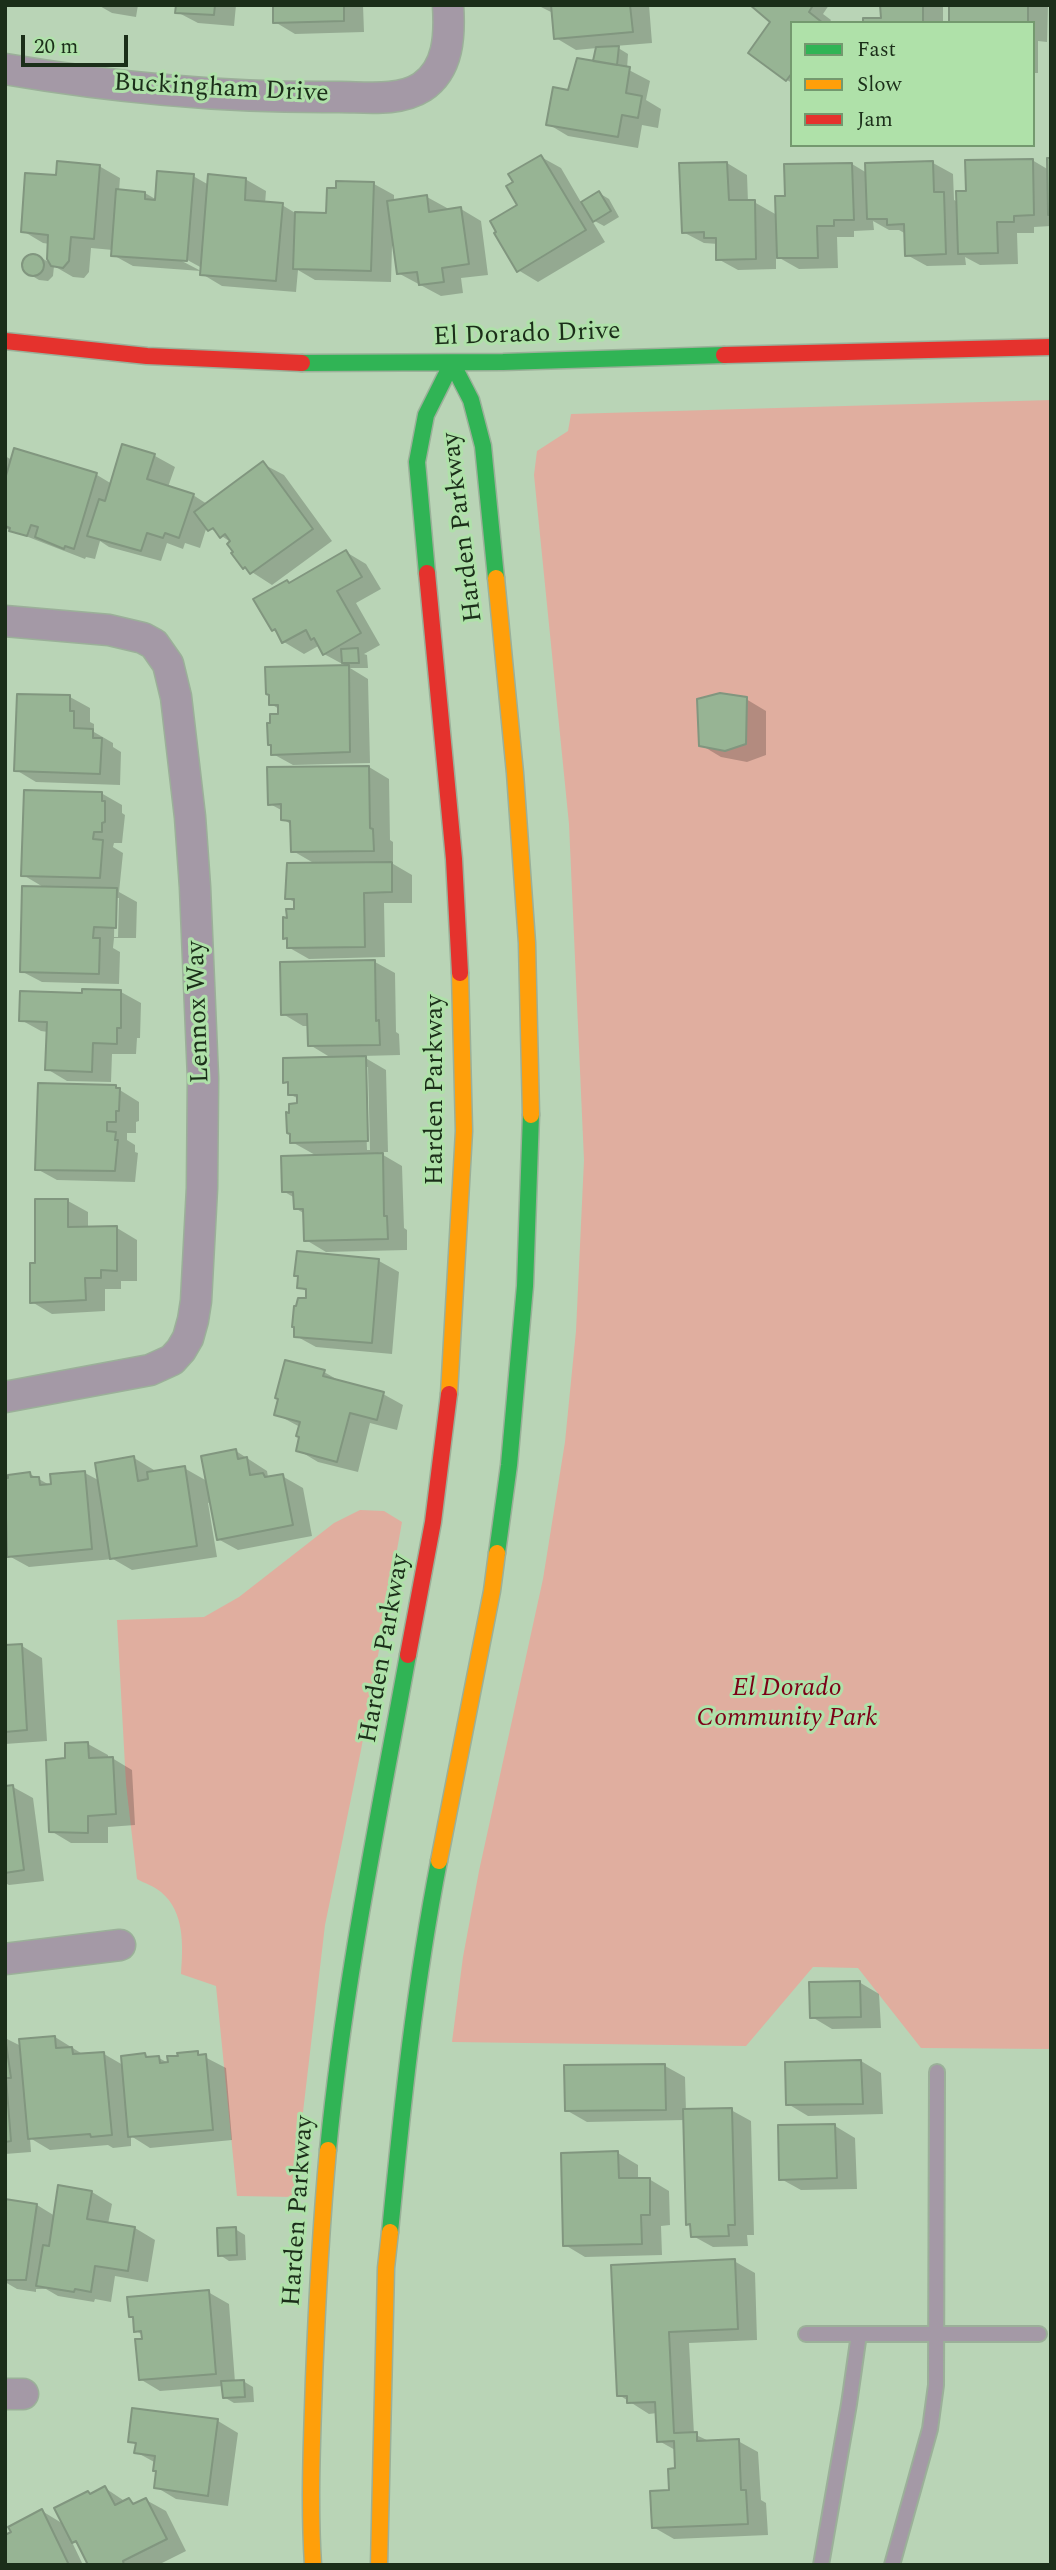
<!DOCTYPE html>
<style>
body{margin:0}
#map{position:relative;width:1056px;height:2570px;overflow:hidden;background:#b9d4b6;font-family:Spectral,serif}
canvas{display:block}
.frame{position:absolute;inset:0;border:7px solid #1b2e19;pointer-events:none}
.legend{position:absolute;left:790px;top:21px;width:245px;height:126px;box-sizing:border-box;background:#afe1a9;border:2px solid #74996f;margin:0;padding:9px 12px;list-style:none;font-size:21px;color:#1b2e19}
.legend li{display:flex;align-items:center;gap:14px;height:35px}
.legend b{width:35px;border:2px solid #74996f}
.scale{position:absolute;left:21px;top:35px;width:107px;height:32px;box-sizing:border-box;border:4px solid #1b2e19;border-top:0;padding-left:9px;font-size:21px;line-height:24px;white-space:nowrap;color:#1b2e19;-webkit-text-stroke:5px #afe1a9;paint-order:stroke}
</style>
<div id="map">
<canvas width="1056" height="2570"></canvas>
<div class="frame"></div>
<ul class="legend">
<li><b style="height:9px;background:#30b455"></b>Fast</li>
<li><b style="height:9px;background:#ff9f0a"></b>Slow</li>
<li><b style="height:9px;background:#e5322d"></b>Jam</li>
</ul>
<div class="scale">20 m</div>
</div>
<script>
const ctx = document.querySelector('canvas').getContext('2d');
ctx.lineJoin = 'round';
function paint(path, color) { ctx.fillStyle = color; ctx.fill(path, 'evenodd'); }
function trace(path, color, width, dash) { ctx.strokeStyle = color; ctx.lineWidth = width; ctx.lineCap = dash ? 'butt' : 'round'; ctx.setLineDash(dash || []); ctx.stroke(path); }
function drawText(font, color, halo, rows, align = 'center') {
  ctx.font = font + ' Spectral,serif'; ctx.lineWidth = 6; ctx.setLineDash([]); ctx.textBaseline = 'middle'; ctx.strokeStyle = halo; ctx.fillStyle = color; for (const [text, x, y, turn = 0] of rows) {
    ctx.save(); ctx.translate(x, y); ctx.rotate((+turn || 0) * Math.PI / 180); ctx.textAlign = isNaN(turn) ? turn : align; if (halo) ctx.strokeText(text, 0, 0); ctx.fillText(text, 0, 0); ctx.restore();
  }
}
paint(new Path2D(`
 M1051 400V2049L921 2048 858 1968 813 1967 746 2046 452 2042 463 1957 479 1871 543 1579 565 1442 576 1331 584 1160 569 824 534 475 537 451 568 431 571 414Z
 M360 1510 384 1511 402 1522 361 1750 325 1925 293 2197 237 2196 216 1986 181 1974C183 1946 185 1912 161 1892 154 1886 144 1883 137 1879L126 1784 117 1620 204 1617 239 1597 334 1523Z`), '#e0ae9f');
paint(new Path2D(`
 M98 5H138L136 17 112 13Z
 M175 5H236L234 26 198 23 177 12 178 7Z
 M275 5H363L364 32 295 34 275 22Z
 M537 5H649L652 43 615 46 628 54 627 69 650 81 646 100 661 109 658 128 642 125 638 148 568 136 548 124 569 92 595 63 597 48 576 50 556 38 553 13Z
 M752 5H829L823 14 831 20 829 23H792V83L787 80 772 22Z
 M882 5H943V23H865L882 20Z
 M972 5H1048L1047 42 1038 41V73H1033V23H951L972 8Z
 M541 157 561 168 582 204 599 193 609 199 619 217 604 226 591 219 605 242 538 282 518 270 519 205 516 182Z
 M1032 160 1049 170 1051 160V226L1034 227V233H1017L1018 264 980 265 965 257 966 265 927 266 907 255 906 234 899 230H889L873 221 874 230 854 231V237H837L838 268 799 269 776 256V269L738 270 718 259V244L704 243 683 232 727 163 747 175 748 202H754L777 215 787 197 852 164 867 173 933 163 953 174 954 200 958 202 968 193Z
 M99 166 120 178 119 191 145 193 157 200 193 176 209 185 245 179 266 191 265 204 282 205 297 214H328L374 184 394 195V201L427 197 447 208V211L461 209 481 221 488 275 461 278 463 293 441 296 398 273 394 246H392L391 282 315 280 298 270 296 292 222 286 202 274V268L180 256 178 259 201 271 133 266 113 255V250L91 248 89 272 84 278 73 277 54 266 53 276 48 281 39 280 29 274 24 269V261L30 256H38L52 264 50 244 43 243 23 231 58 177Z
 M124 446 155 456 175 467 168 487 193 495 207 504 263 464 284 475 332 541 272 585 244 567 232 543 207 526 200 548 185 543 183 549 167 543 161 561 109 547 100 541 95 559 86 557 85 559 5 528V456L12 460 15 450 97 475 112 484Z
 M346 552 366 564 381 589 356 603 380 645 364 654 367 655 368 668H350L368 679 370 763 293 765 273 754 272 746 269 744 279 709 271 704 348 667 324 654 320 645 304 654 284 642 279 634 273 630 287 582 291 584Z
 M70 697 90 708V722L94 724V732L113 743V747L121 752 120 785 36 782 16 770Z
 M746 699 766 711V755L747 762 721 757 701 745Z
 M369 767 389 779 390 840 393 842V861H388L412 875V903H384L385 957 309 959 288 947 289 940 285 938 289 920 296 910V903L287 898 317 865 293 851 292 825 283 819V811L270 804Z
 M101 793 122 805V813L125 815 122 843H114L113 847 123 853 119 892 137 902 136 938H114L113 948 120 952 119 984 42 982 21 971 45 888 23 875ZM115 898H119L118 937H114Z
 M375 962 395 973 396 1032 399 1034 400 1055 362 1056 386 1070 388 1152H378L402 1166 404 1228 407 1230V1250L326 1252 306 1240 305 1214 295 1208V1198L283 1191 317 1156 292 1142 299 1099 289 1094 290 1085 285 1082 333 1059 310 1045 309 1026H303L283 1014ZM364 1067H368L370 1150H367Z
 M121 992 141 1003 140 1038H137L136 1054H112L111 1082 67 1081 47 1069 48 1032 41 1031 21 1020 84 994Z
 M115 1087 139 1102V1121L136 1122V1133H127V1140L135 1145V1152L138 1153 135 1182 57 1180 37 1169Z
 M68 1201 88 1212V1228H117L137 1240V1281H121V1289H105V1311L52 1314 32 1302 36 1265Z
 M298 1253 379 1261 399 1272 392 1354 316 1347 296 1336 308 1292 299 1287Z
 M324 1372 345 1384 383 1394 403 1405 397 1430 370 1423 358 1472 318 1462 298 1450 300 1427 276 1414Z
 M236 1451 267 1471 268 1477 282 1476 303 1488 312 1536 238 1550 218 1539 211 1502 208 1503 217 1557 132 1570 113 1559 29 1567 9 1556H5V1480L30 1474 53 1487 85 1473 100 1481 134 1458 154 1470V1473L184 1468 207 1481Z
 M22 1646 42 1658 47 1741 5 1744V1647Z
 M88 1744 108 1755V1759L112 1758 132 1770 135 1825 108 1827V1843H71L51 1831 67 1760Z
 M13 1787 33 1798 44 1881 9 1885 5 1883V1788Z
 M859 1982 879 1994 881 2028 832 2029 812 2017Z
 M55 2037 84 2055 104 2054 123 2065 145 2055 151 2059 159 2058 170 2064 197 2053 226 2068 232 2140 150 2148 131 2136V2146L113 2148 108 2145 50 2150 30 2138 31 2152 5 2154V2038L21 2046Z
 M861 2061 881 2073 883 2114 808 2116 788 2104Z
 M665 2066 685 2077 686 2111 731 2110 751 2121 754 2235H747L748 2246 713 2247 693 2236 692 2226 688 2224 685 2120 587 2122 566 2110Z
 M835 2126 855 2138 857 2189 801 2190 781 2179Z
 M618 2153 638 2165V2180L649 2179 669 2191 670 2225 661 2226 662 2255 585 2257 565 2245Z
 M92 2192 112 2204 108 2224 135 2228 155 2240 148 2282 115 2276 111 2302 95 2299 94 2302 58 2296 46 2289H36V2292L17 2289 5 2282V2201L37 2205 55 2216Z
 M235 2229 245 2235 246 2260 229 2261 220 2255Z
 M734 2261 755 2273 757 2340 689 2343 694 2434 711 2442 738 2441 758 2452 761 2500 766 2503 768 2535 674 2539 653 2527 671 2492 677 2470V2451L659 2441 657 2413 649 2414 619 2395 613 2267Z
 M208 2292 229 2304 235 2382 243 2381 253 2387 254 2402 234 2403 224 2397 223 2386 160 2391 140 2379 143 2335 136 2331 135 2319 131 2316Z
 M218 2421 238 2433 228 2506 176 2499 156 2487 158 2471 156 2463 136 2452 137 2445 130 2441Z
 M105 2488 126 2502 129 2500 136 2504 146 2500 166 2511 186 2551 158 2565H90L80 2546 71 2540 83 2565H5L42 2511 65 2525 88 2493 91 2495Z`), '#0003');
const building = new Path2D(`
 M176 5H215L214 15 175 13Z
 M273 5H344V21L273 23Z
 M551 5H630L633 32 554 39Z
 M750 5H809L812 7 809 12 823 23H792V73L786 81 748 53 770 22Z
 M880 5H923V23H863V18H881Z
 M1028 5V23H949V6Z
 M619 46 617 65 593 61 596 47Z
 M577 58 630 67 626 93 642 96 638 118 622 115 618 137 546 125 553 87 568 90Z
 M541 155 586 230 517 272 494 233 496 232 490 221 517 205 506 186 513 182 508 174Z
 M1047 158H1051V215H1048Z
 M1033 159 1034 215 1014 216V222H997L998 253 958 254 956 191H966L965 160Z
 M57 161 100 165 94 239 71 237 69 261 63 268 51 266 47 259 48 235 21 232 25 173 56 175Z
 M933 161 934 192H944L946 254 905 256 904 224 887 225V219H867L865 163Z
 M727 162 729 200H755L756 259 716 260V238H704V232L682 233 679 163Z
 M852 163 854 220H834V226H817L818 258H777L775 196H785L784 164Z
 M157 171 194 174 187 261 111 256 116 189 145 192V199L155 200Z
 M208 174 246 178 245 200 283 203 276 281 200 275Z
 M336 181 374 182 371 271 293 269 295 212 326 213 327 188H336Z
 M599 191 611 211 593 222 581 202Z
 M427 195 429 212 461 207 469 264 442 268 444 282 419 285 417 272 397 274 387 201Z
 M22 265a11 11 0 1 1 22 0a11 11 0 1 1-22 0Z
 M122 444 155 454 147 479 194 494 179 538 165 533 163 538 147 533 141 551 87 536 99 499 105 501Z
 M14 448 97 473 74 549 65 546 64 549 35 537 38 527 31 525 27 536 9 531 10 528 5 526V479Z
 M263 461 313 529 250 574 245 567 243 569 231 553 233 552 227 544 230 541 225 534 220 538 213 528 208 531 194 512Z
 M346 550 362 577 337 591 361 633 323 655 314 638 311 640 306 630 282 643 275 629 272 631 253 599 287 580 289 583Z
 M358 648 359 663H342L341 649Z
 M349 665 350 752 271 755V745H268L267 723H270V714H278V705H269V695L266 694 265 667Z
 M720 693 747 697 746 744 725 751 699 746 697 699Z
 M17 694 70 695V711H74V728L93 729V738H102L100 774 14 771Z
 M369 766 370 828 373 829 374 851 291 852 290 821 281 820V804L268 805 267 767Z
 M24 790 102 792V801H105V822L102 823V832H94L93 839 103 840 100 878 21 876Z
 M392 862V892L364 893 365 947 287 948V938L283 939V917L287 918 286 909H294V899H285L287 863Z
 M22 886 117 888 116 928 94 927 93 938H100L99 974 20 972Z
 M375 960 376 1021 379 1020 380 1045 308 1046 307 1014 281 1015 280 962Z
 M82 989 121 990V1028H117V1044L93 1043 92 1072 45 1070 47 1022 19 1021 20 991 82 993Z
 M366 1056 368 1141 290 1143V1134L287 1133 286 1112 289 1113V1104L297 1103V1095H288V1082L283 1083V1058Z
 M38 1083 116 1085V1088H120L119 1111H116V1122H107V1131L116 1132 115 1140H118L115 1171 35 1170Z
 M383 1153 384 1216H387L388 1239 304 1241 303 1209H294L293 1192H282L281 1156Z
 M35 1199H68V1227L117 1226V1271L101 1270V1278H85L86 1300 30 1303V1263H35Z
 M297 1251 379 1259 372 1343 294 1337V1327H292L294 1306H296L298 1298H306V1289L297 1288 298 1276H294Z
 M285 1360 325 1370 323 1376 384 1392 377 1420 350 1413 337 1462 296 1451 299 1437 296 1436 300 1422 274 1415 278 1399 275 1398Z
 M236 1449 238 1459 247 1457 250 1475 263 1473 265 1477 283 1474 293 1525 217 1540 201 1456Z
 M134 1456 138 1481 148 1479 147 1472 185 1466 197 1546 110 1559 95 1463Z
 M85 1471 92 1549 7 1557 5 1478H8V1475L30 1472 31 1477H39L40 1485 51 1484 50 1474Z
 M22 1644 27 1730 5 1732V1645Z
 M88 1742 89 1758 113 1757 116 1814 88 1816V1833L49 1832 46 1760 65 1758V1743Z
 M13 1785 24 1870 5 1873V1786Z
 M860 1981 861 2017 810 2018 809 1982Z
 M5 2036 11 2078H6L11 2141 5 2142Z
 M55 2036 56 2048 72 2047 73 2054 104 2052 112 2135 91 2137 90 2134 28 2139 19 2039Z
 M198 2051V2055L206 2054 213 2130 128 2137 121 2056 145 2053 146 2057 159 2056 160 2063 168 2062 167 2056H178L177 2053Z
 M861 2060 863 2104 786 2105 785 2062Z
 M665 2064 666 2110 565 2111 564 2065Z
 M732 2108 735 2225H728L729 2236 691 2237 690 2224 686 2225 683 2109Z
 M835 2124 837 2178 779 2180 778 2125Z
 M618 2151 619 2178H650V2215H641L642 2244 563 2246 561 2153Z
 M58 2185 92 2191 87 2219 135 2227 128 2271 95 2266 91 2292 75 2289 74 2292 36 2286 43 2245 49 2246Z
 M5 2199 37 2204 26 2280H5Z
 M236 2227 237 2255 218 2256 217 2228Z
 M735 2259 738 2329 669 2332 674 2433 697 2432V2441L739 2439 741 2490H746L748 2524 652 2528 650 2491 669 2490 668 2469 675 2468 674 2441 657 2442 655 2402 627 2403V2396H617L611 2265Z
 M209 2290 216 2374 139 2380 135 2339H142L141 2331 134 2332 133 2317H129L127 2297Z
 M244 2380 245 2397 223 2398 221 2381Z
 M132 2408 218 2419 208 2496 154 2488 156 2471H153L155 2456 134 2453 136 2443 128 2442Z
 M105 2486 115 2505 129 2498 133 2504 146 2498 167 2539 123 2561 124 2565H88L76 2541 72 2543 54 2508 88 2491 90 2494Z
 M42 2509 69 2565H5V2535L11 2532 8 2527Z`);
paint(building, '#97b494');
trace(building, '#81967f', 2);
const lane = new Path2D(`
 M806 2334H859
 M821 2565 849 2404 859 2334H1039
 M892 2565 930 2429 936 2385 937 2072`);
const street = new Path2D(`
 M5 69C116 88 227 98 339 97 365 97 399 102 422 87 449 69 450 35 448 5
 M5 621 109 630 143 638 154 644 168 664 176 697 190 817 195 887 203 1078 202 1188 196 1301 193 1320 188 1338 181 1350 172 1360 150 1370 5 1397
 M5 1959 120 1945
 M5 2394H23`);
const fast = new Path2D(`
 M302 363 503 362 724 355
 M452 363 471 400 483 446 496 578
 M427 573 417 462 426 415 452 363
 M497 1553 509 1465 525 1286 531 1115
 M328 2150C344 1984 378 1820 408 1655
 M390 2232C402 2107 415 1984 439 1861`);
const slow = new Path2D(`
 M496 578 515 773 527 943 531 1115
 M449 1394 464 1131 460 973
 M439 1861 492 1591 497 1553
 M313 2565C309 2503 312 2441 314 2379 317 2302 321 2226 328 2150
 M379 2565 386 2268 390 2232`);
const jam = new Path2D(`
 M5 341 147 356 302 363
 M724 355 1051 347
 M427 573 454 859 460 973
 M408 1655 433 1522 449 1394`);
trace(lane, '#9bb099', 18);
trace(street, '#9bb099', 33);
trace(fast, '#9bb099', 19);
trace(slow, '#9bb099', 19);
trace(jam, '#9bb099', 19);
trace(lane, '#a499a6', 14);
trace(street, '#a499a6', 30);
trace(fast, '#30b455', 16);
trace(slow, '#ff9f0a', 16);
trace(jam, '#e5322d', 16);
drawText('26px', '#1b2e19', '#afe1a9', [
 ["Buckingham Drive",221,90,3],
 ["El Dorado Drive",527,336,-2],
 ["Harden Parkway",464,527,-97],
 ["Lennox Way",200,1012,-92],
 ["Harden Parkway",437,1090,-90],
 ["Harden Parkway",386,1649,-80],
 ["Harden Parkway",300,2211,-86]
]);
drawText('italic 26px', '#7c0017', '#afe1a9', [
 ["El Dorado",787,1690],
 ["Community Park",787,1720]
]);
</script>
